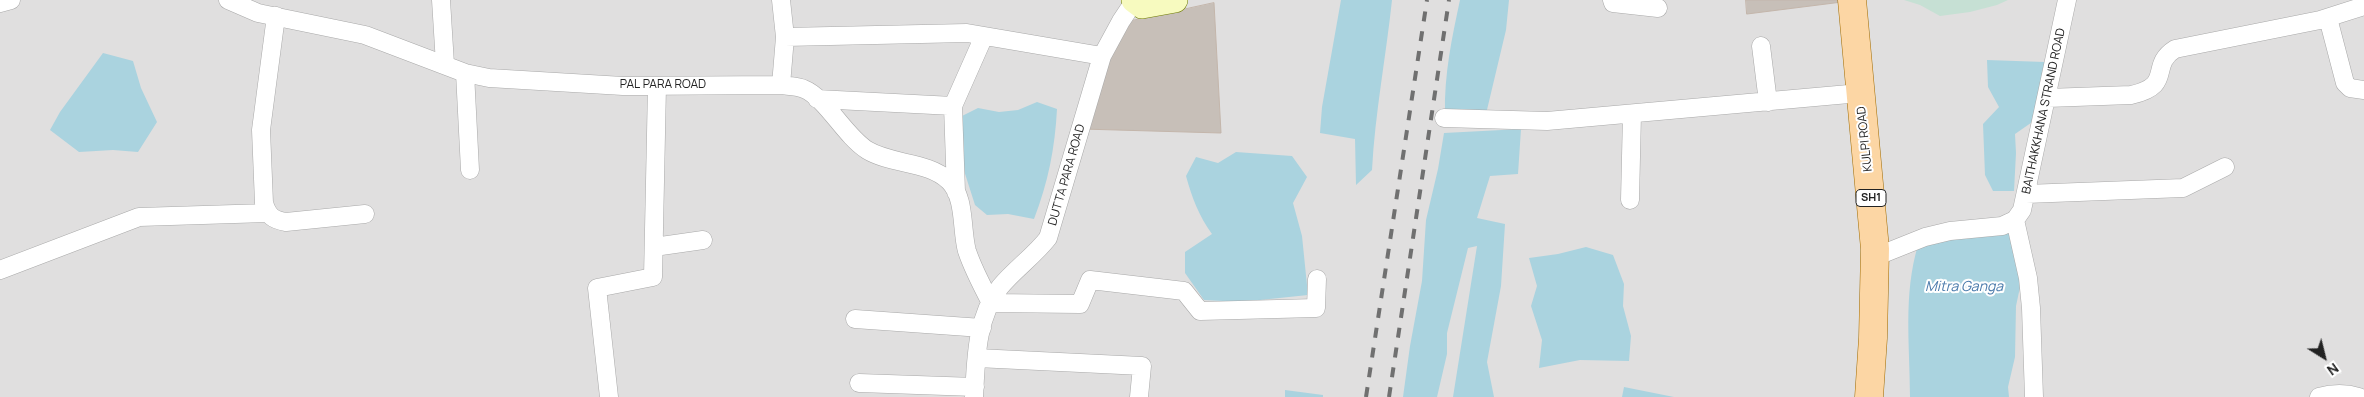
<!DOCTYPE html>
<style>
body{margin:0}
#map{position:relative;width:2364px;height:397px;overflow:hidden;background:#f2efe9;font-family:Manrope,sans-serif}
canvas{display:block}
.north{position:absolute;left:2299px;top:332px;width:50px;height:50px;-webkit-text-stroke:4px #fff;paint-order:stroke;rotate:144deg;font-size:14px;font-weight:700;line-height:20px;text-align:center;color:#222}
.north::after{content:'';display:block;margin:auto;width:18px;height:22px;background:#222;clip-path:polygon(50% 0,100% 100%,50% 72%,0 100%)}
</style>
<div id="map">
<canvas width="2364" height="397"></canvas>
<div class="north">N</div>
</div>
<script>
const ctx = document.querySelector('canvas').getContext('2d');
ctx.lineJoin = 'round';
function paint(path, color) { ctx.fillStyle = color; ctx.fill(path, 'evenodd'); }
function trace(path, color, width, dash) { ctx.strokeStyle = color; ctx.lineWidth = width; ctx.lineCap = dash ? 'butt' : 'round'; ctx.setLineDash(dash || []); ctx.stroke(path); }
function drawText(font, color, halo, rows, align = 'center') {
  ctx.font = font + ' Manrope,sans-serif'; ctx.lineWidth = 4; ctx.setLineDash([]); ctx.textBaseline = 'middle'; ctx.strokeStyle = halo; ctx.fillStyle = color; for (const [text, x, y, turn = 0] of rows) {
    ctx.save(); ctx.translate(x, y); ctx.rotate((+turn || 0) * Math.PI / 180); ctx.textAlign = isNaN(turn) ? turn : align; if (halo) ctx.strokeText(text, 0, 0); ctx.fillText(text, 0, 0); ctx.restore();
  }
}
paint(new Path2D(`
 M0 0H2364V397H0Z`), '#e0dfdf');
paint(new Path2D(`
 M1904 0H2008L1997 5 1970 12 1940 16 1920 5Z`), '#c6e0d4');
paint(new Path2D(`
 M1341 0H1392C1386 57 1375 113 1372 170L1356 185 1355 139 1320 133 1322 107Z
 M1460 0H1509L1506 30 1486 114H1445C1444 75 1452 37 1460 0Z
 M103 53 133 61 141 88 157 122 138 152 113 150 79 152 50 130 60 112Z
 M1987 60 2045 62 2038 118 2015 134 2016 153 2014 191H1993L1985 175 1983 124 1999 107 1988 87Z
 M1037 102 1057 109C1055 148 1048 183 1034 219L1008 214 987 215 975 205 960 158V117L978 108 999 112 1018 110Z
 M1521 129 1518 174 1490 176 1477 218 1505 224 1501 286 1487 362 1494 397H1453L1477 246 1468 248 1447 333V354L1437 397H1403L1410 346 1422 281 1426 220 1438 169 1444 133Z
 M1236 152 1292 156 1307 177 1293 203 1302 236 1308 295 1241 302 1204 300 1185 273V252L1212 234C1199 216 1192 198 1186 176L1196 157 1218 163Z
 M1956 232H2009L2023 273 2016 306 2015 357 2008 387 2009 397H1910C1910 345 1903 295 1918 245Z
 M1586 247 1613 255 1624 284 1623 306 1631 336 1629 361 1580 360 1539 368 1542 340 1531 306 1537 286 1529 258 1558 254Z
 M1624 387 1674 397H1622Z
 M1285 390 1323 395V397H1285Z`), '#aad3df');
const building = new Path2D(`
 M1746 0H1842V2L1747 14Z
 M1214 3 1221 133 1082 129 1122 23Z`);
paint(building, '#c7bfb8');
trace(building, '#c4b6ab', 1);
const street = new Path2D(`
 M228 0 258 13 365 35 465 73 489 78 623 86 781 85C788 86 798 86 804 89 826 98 844 135 867 150 892 165 928 161 949 181 966 198 961 230 967 251 973 269 982 286 991 303L1080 304 1090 280 1184 291 1200 311 1316 308 1317 279
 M441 0 445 64
 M781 0 785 37
 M1612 0 1613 3 1658 8
 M0 3 11 0
 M276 16 261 130 264 203C268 216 273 220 286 222L365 214
 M2328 18 2345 83 2350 88 2364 90
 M1761 46 1768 102
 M465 73 470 170
 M781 85 785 37 967 33 1102 56
 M2047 98 2131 95C2175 85 2148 66 2175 49L2320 20 2364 6
 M817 99 953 106
 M1444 118 1547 121 1860 93
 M956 192 953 106 984 36
 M2026 194 2183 188 2225 167
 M1630 200 1632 114
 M2015 220 2028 278 2031 308 2034 397
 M654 247 703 240
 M1875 257 1925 237 1950 231 2002 226 2015 220 2022 210 2067 0
 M0 270 139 217 267 213
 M855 319 982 328
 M977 358 1142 366 1139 397
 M859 383 975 387
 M609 397 597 288 653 277 657 86
 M974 397C976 360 976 318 1000 287 1015 269 1034 256 1048 238L1102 56 1121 21 1135 0
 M2319 397C2333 393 2346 393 2359 397`);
const secondary = new Path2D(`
 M1134 0 1142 6 1175 0`);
const primary = new Path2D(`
 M1852 0 1875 249 1873 338 1869 397`);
trace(street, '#a9a9a9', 19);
trace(secondary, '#707d05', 26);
trace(primary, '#a06b00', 29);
trace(street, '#fff', 18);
trace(secondary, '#f7fabf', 25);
trace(primary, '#fcd6a4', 28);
trace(new Path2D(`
 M1366 397 1427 0
 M1389 397 1449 0`), '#707070', 4, [10, 10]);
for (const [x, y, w] of [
 [1871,198,30]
]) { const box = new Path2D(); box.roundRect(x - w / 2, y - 8.5, w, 17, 4); ctx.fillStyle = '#fff'; ctx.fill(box); trace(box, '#222', 1); }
drawText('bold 11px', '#222', null, [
 ["SH1",1871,198]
]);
drawText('12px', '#222', '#fff', [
 ["PAL PARA ROAD",663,85],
 ["BAITHAKKHANA STRAND ROAD",2044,111,-78],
 ["KULPI ROAD",1865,139,-96],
 ["DUTTA PARA ROAD",1067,175,-74]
]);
drawText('italic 14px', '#4a7aab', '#fff', [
 ["Mitra Ganga",1964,287]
]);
</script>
